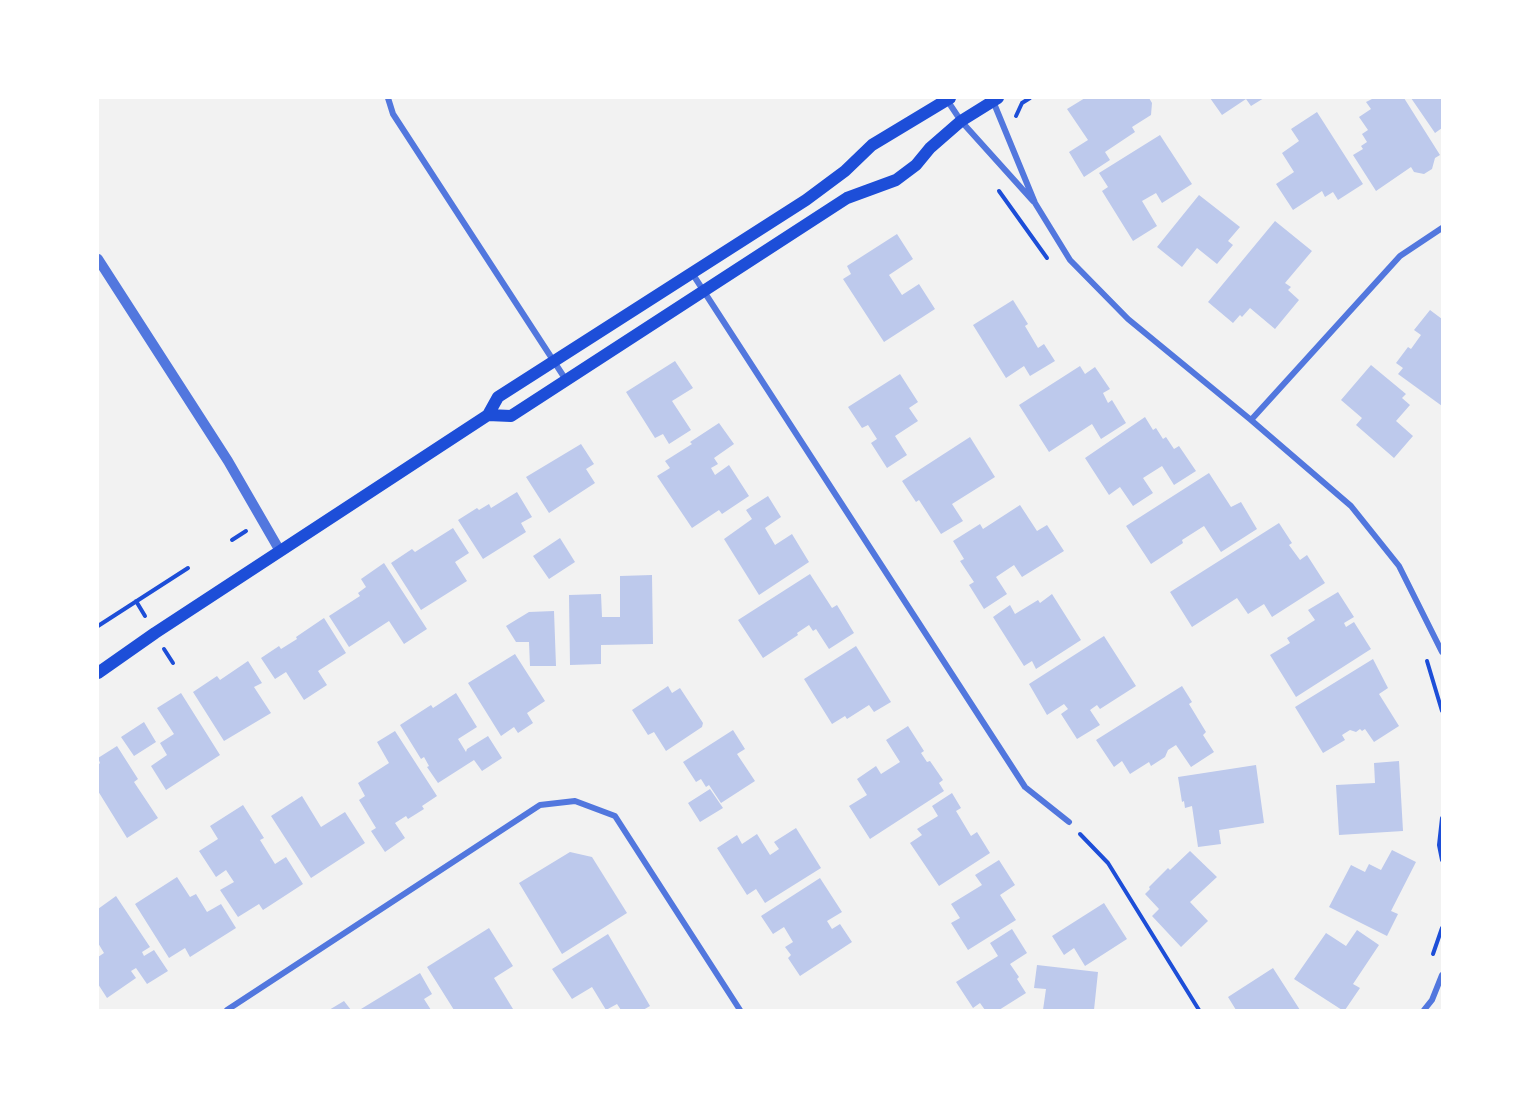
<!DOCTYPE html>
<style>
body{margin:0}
#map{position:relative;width:1540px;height:1108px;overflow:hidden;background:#f2f2f2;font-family:Raleway,sans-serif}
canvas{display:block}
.frame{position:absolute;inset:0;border:99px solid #fff;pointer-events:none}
</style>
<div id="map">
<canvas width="1540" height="1108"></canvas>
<div class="frame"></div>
</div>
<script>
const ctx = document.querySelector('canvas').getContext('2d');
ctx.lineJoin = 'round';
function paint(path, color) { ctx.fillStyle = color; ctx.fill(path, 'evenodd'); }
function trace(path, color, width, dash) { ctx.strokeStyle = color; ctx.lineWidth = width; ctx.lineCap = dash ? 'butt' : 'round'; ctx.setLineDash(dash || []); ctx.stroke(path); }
paint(new Path2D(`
 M1085 98H1149L1152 103 1151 115 1132 127 1135 132 1105 152 1110 160 1084 177 1069 152 1088 140 1067 109Z
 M1210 98H1264L1251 106 1246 99 1222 115Z
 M1374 98H1404L1440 155 1435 158 1432 169 1424 174 1414 172 1411 167 1376 191 1353 155 1363 149 1361 146 1367 142 1362 134 1368 130 1359 117 1371 109 1366 102Z
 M1411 98H1442V128L1435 133Z
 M1317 112 1363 184 1338 200 1333 192 1325 197 1322 191 1293 210 1276 184 1294 172 1282 153 1299 141 1291 129Z
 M1160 135 1192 184 1162 203 1156 193 1142 201 1157 226 1133 241 1102 191 1108 187 1099 173Z
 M1199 195 1240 227 1228 241 1233 245 1217 264 1197 248 1182 267 1157 247Z
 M1275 221 1312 251 1285 283 1291 287 1288 290 1299 300 1275 329 1250 308 1242 317 1240 315 1233 323 1208 302Z
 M897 234 913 259 889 275 902 295 919 284 935 309 884 342 843 279 851 274 847 266Z
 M1013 300 1028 324 1025 326 1038 348 1044 344 1055 361 1030 376 1024 366 1006 378 973 325Z
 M1430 310 1442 319V406L1398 374 1403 368 1396 363 1408 347 1411 349 1421 335 1414 330Z
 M675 361 693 388 672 401 691 430 669 444 663 434 655 438 626 392Z
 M1371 365 1406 394 1402 398 1410 405 1396 421 1413 436 1394 458 1356 425 1362 418 1341 400Z
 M1080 366 1085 374 1095 367 1110 389 1103 393 1108 403 1112 400 1126 423 1101 439 1092 424 1049 452 1019 405Z
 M900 374 918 402 909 408 918 421 895 436 907 455 887 468 871 443 877 439 868 425 862 428 848 407Z
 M1145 417 1153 430 1156 428 1163 439 1166 437 1174 449 1179 446 1196 471 1174 485 1162 466 1143 478 1153 493 1133 506 1120 487 1109 495 1085 458Z
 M719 423 734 444 714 458 718 464 711 468 715 475 729 465 749 496 722 514 719 510 692 528 657 476 670 468 665 461 692 444 690 442Z
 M970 437 995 477 952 504 963 521 941 534 919 500 916 502 902 481Z
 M581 444 594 464 586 469 595 483 549 513 526 477Z
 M1209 473 1231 507 1241 502 1257 529 1221 552 1204 526 1182 540 1183 543 1151 564 1126 526Z
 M517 492 532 517 521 523 526 532 483 559 458 520 477 508 479 510 489 504 491 508Z
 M768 496 781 517 765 528 775 545 792 534 809 562 759 595 724 539 752 519 746 510Z
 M1020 505 1037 531 1047 525 1064 551 1022 577 1014 565 996 577 1007 594 984 609 969 585 974 582 960 561 964 559 953 541 980 524 983 529Z
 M1279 523 1292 543 1289 545 1300 560 1307 555 1325 583 1272 617 1264 604 1248 614 1237 598 1192 627 1170 592Z
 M453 528 469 553 455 562 467 581 421 610 391 563 412 549 415 552Z
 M560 538 575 562 549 579 533 556Z
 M384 563 427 629 404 644 389 621 349 647 329 616 360 596 358 593 366 587 361 579Z
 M810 574 832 608 837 605 854 633 829 649 816 629 813 631 809 625 797 633 798 635 763 658 738 620Z
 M652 575 653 644 601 645V664L570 665 569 595 601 594 602 617H620V576Z
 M1338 592 1354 617 1344 623 1346 627 1354 622 1371 649 1296 697 1270 655 1290 643 1287 638 1315 620 1308 610Z
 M1052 594 1081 640 1036 669 1032 661 1024 666 993 617 1010 605 1015 614 1038 600 1040 603Z
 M554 611 556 666H530L529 642H516L506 626 529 612Z
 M324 618 346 653 318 671 327 685 304 700 286 672 275 679 261 658 279 646 281 649 297 639 296 637Z
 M1104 636 1136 686 1100 709 1097 705 1090 710 1100 725 1077 739 1061 714 1068 709 1064 704 1047 715 1029 684Z
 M856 646 891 702 874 712 869 705 847 719 845 716 832 724 804 679Z
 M515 654 545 701 527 713 533 723 518 733 514 727 501 736 468 683Z
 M1373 659 1388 688 1379 694 1399 726 1374 742 1365 729 1362 731 1360 729 1356 732 1350 730 1342 735 1345 740 1323 753 1295 707Z
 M248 661 262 683 254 687 271 713 224 741 193 692 217 676 220 680Z
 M668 686 672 693 680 688 703 723 702 727 666 751 654 732 648 735 632 710Z
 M1182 686 1192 702 1189 704 1206 732 1203 735 1214 752 1191 767 1176 745 1168 750 1165 757 1151 766 1149 762 1130 774 1122 761 1114 767 1096 740Z
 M181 693 220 755 166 790 151 766 167 755 160 743 174 734 157 708Z
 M456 693 477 727 458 739 466 752 467 749 488 736 502 758 482 771 474 760 438 783 427 767 429 766 424 757 421 759 400 725 431 705 433 708Z
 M144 722 156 742 134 756 121 737Z
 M908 726 924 751 921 753 927 762 930 761 943 780 939 783 944 791 870 839 849 806 867 795 857 779 876 766 881 774 900 762 886 740Z
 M733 730 745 749 737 754 755 781 721 803 709 785 706 787 701 779 696 782 683 762Z
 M395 731 437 796 422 806 424 809 408 819 406 816 395 823 405 838 385 852 371 831 376 828 359 800 365 796 358 783 389 763 377 742Z
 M117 746 138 779 134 782 158 818 127 838 98 791V765L100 763 98 758Z
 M1399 761 1403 831 1339 835 1336 785 1375 783 1374 763Z
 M1256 765 1264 823 1219 830 1221 844 1198 847 1192 806 1185 808 1184 801 1182 802 1178 777Z
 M710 789 723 808 700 822 688 803Z
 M952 793 961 808 956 811 971 836 977 832 990 853 939 886 910 843 922 835 917 829 938 816 932 806Z
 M302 796 321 827 345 812 365 843 311 878 271 816Z
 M243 805 264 838 260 840 275 864 286 857 303 884 263 910 259 904 238 917 220 890 234 882 226 870 216 877 199 851 218 839 210 826Z
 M796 828 821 868 765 903 756 889 747 895 717 848 737 835 742 844 757 834 770 855 779 849 774 842Z
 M1392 850 1416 862 1391 911 1398 914 1387 936 1329 907 1351 865 1365 872 1369 864 1381 870Z
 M1190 851 1217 877 1190 902 1208 921 1181 947 1152 916 1159 909 1145 894 1150 889 1149 887 1168 868 1170 870Z
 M570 852 592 857 627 913 562 954 519 883Z
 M999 860 1015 885 1000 895 1016 920 968 950 951 923 960 918 951 904 982 885 975 875Z
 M177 877 190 897 196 894 207 912 221 904 236 928 190 957 185 948 169 958 135 904Z
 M820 878 842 912 827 921 832 929 840 924 852 942 800 976 788 958 791 955 785 947 793 942 784 927 773 934 761 916Z
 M116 896 150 947 142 952 144 956 154 950 168 971 147 984 136 968 131 971 136 978 107 998 98 984V957L104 953 98 943V909Z
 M1104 903 1127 939 1085 966 1074 948 1064 955 1052 936Z
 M489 928 513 966 494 978 513 1009 510 1010H454L427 967Z
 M1012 929 1027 953 1010 964 1019 977 1017 979 1026 993 999 1010H985L980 1003 973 1008 956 982 998 956 990 943Z
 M1357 930 1379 945 1353 984 1360 988 1345 1010H1342L1294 979 1326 933 1346 946Z
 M608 934 650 1006 643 1010H621L617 1004 606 1010 592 987 572 999 552 969Z
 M1037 965 1098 972 1094 1010H1043L1046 989 1034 988Z
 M1273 968 1300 1010H1236L1228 997Z
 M420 973 432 994 424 999 431 1010H362L361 1009Z
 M344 1001 351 1010H329Z`), '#bdc9ec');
trace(new Path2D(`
 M1016 116 1022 103 1030 98
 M999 191 1047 258
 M232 540 246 531
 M136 601 145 616
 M98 626 188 568
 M164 649 173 663
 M1427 661 1442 711
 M1442 818 1439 845 1442 860
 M1080 834 1108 863 1199 1010
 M1433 954 1442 928`), '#1d4ed8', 4);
trace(new Path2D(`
 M388 98 393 114 566 380
 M947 100 961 121 1033 201
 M993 101 1035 203 1070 260 1128 319 1251 420 1351 506 1399 566 1442 652
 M692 273 1025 787 1069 822
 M1251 420 1400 256 1442 228
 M227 1010 540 805 575 801 615 816 740 1010
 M1424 1010 1432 1000 1442 975`), '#5277de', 6);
trace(new Path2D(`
 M98 259 228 461 280 551`), '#5277de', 10);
trace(new Path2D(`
 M488 415 511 416 847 198 896 180 916 165 930 148 961 121 998 98
 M98 673 155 633 488 415 498 397 806 200 845 171 872 145 950 98`), '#1d4ed8', 12);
</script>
